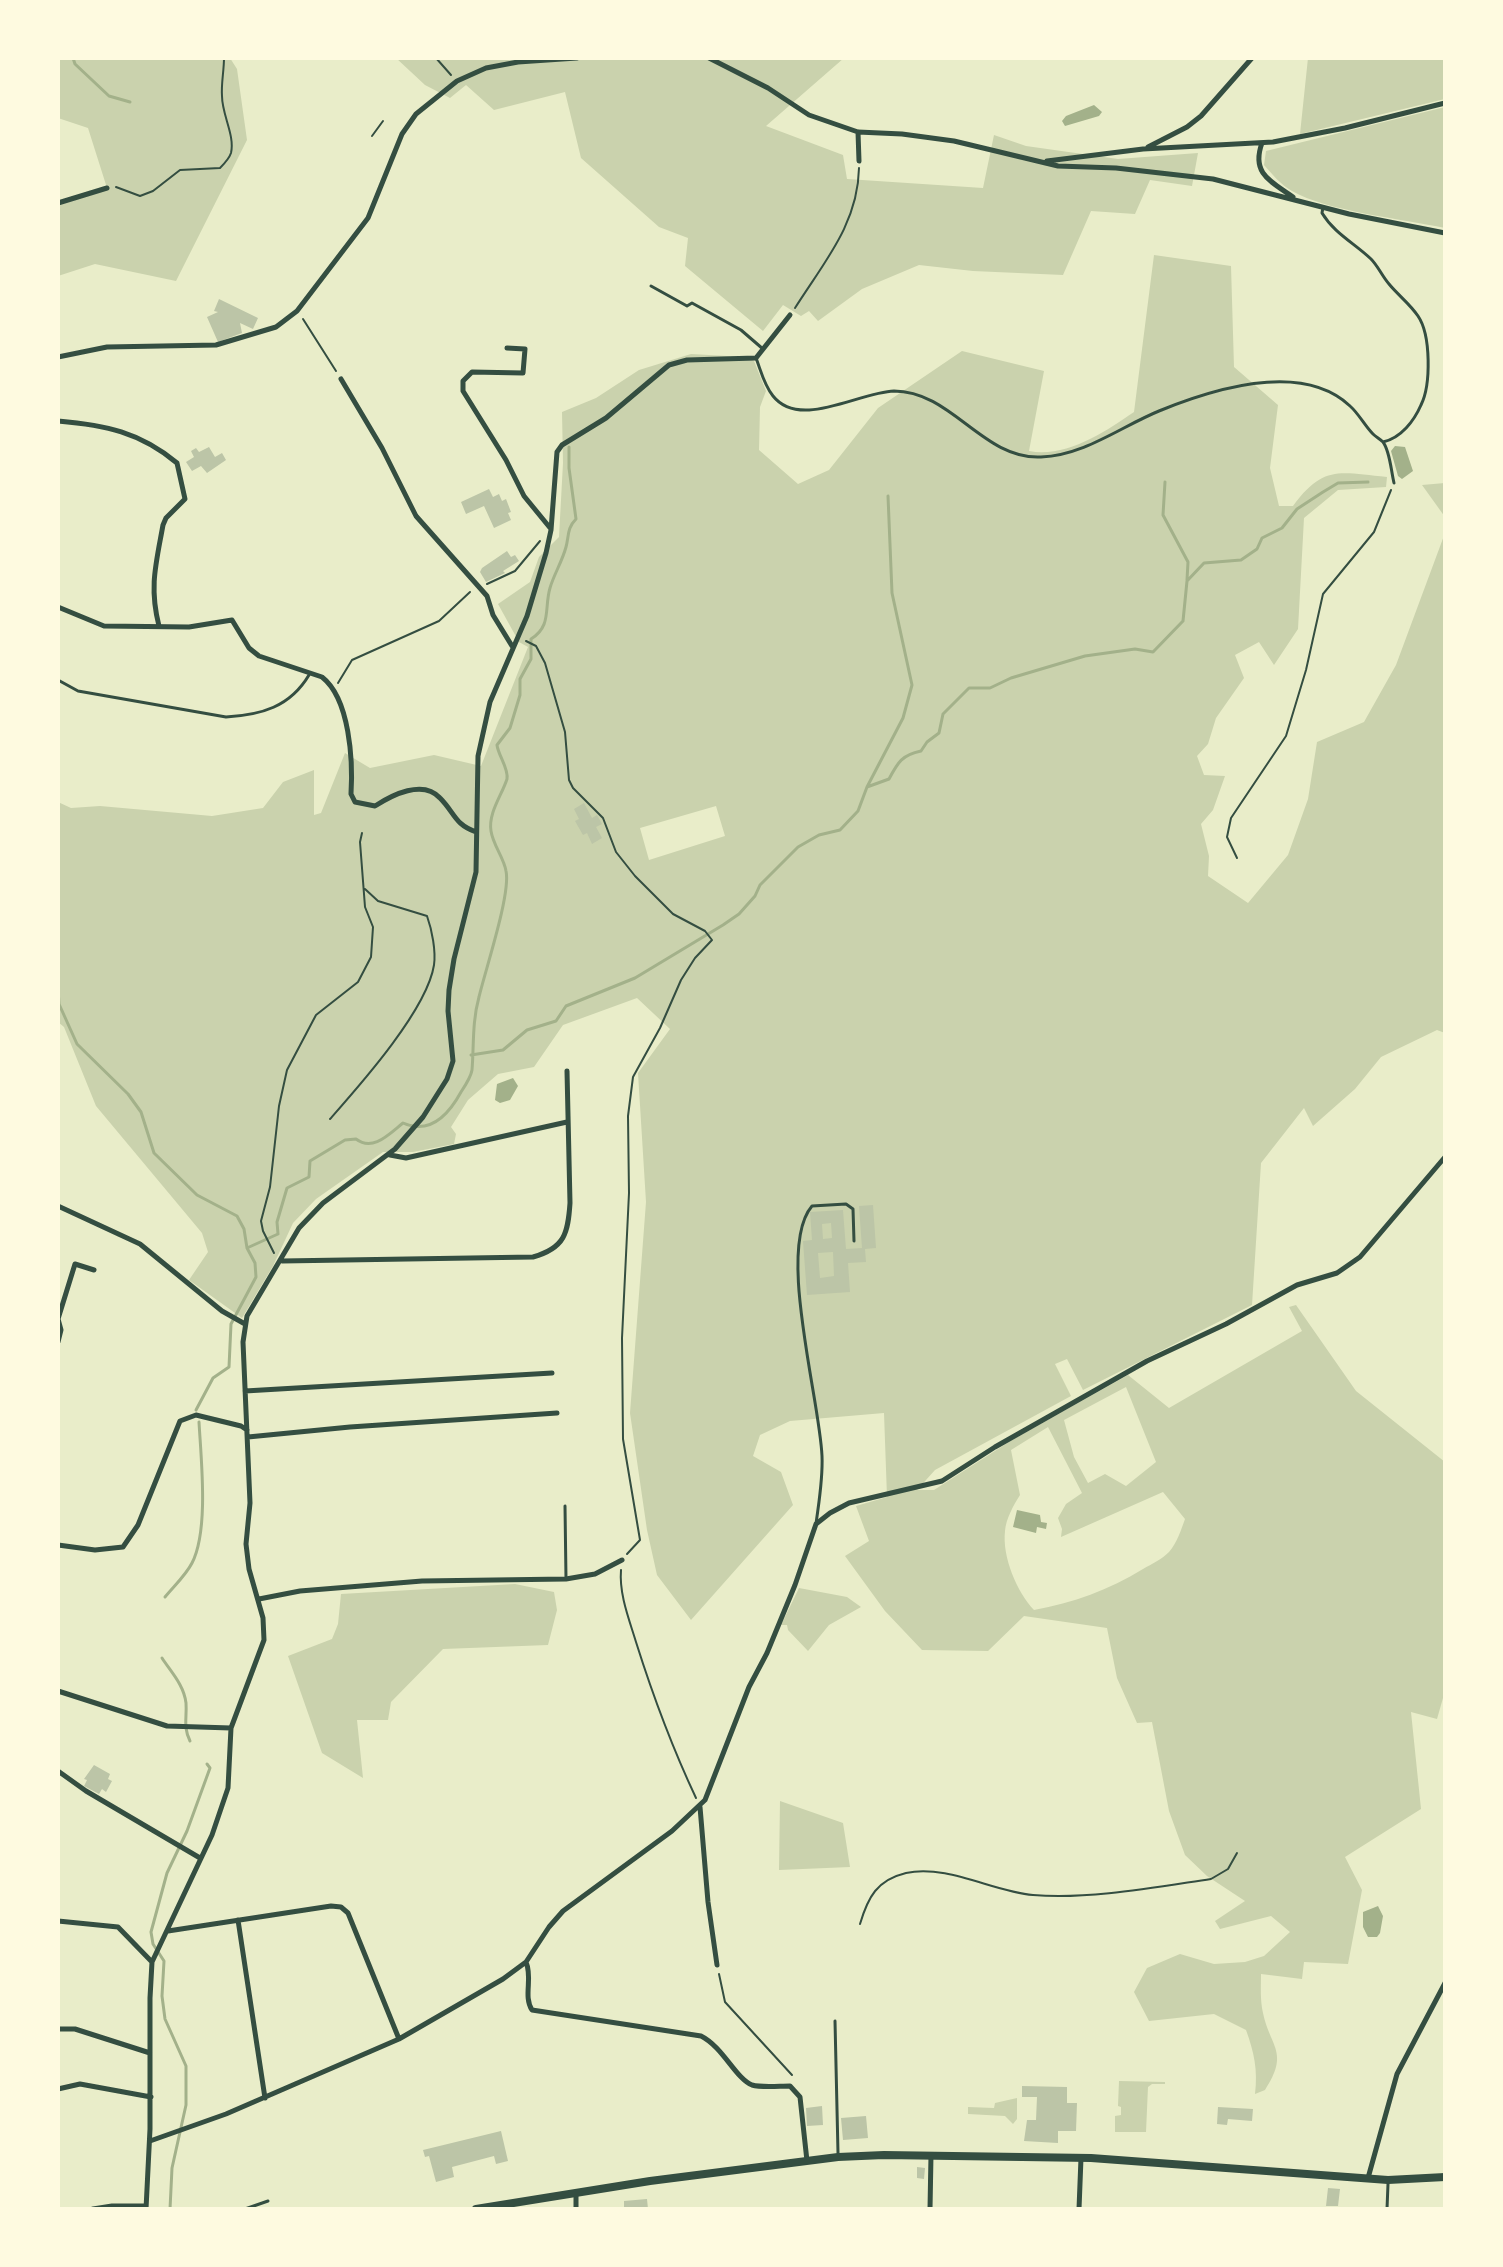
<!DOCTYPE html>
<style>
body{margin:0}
#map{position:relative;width:1503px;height:2267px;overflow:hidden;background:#e9edc9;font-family:"PT Sans",sans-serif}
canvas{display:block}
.frame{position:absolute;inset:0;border:60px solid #fefae0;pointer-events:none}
</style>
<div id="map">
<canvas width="1503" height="2267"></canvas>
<div class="frame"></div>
</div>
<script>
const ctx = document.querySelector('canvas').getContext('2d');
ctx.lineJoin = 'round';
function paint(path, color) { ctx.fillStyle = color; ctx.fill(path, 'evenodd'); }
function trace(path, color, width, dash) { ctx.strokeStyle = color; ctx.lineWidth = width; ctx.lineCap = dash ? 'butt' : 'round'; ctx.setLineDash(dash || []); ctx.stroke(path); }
paint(new Path2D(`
 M58 58H230L237 69 247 140 176 281 95 264 58 276V203L107 188 88 128 58 118Z
 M396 58H844L766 126 843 155 847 179 983 188 994 135 1026 146 1118 159 1198 153 1192 186 1150 180 1135 214 1091 211 1063 275 973 271 919 265 862 289 818 321 809 311 801 316 783 305 763 331 685 266 688 238 659 227 581 158 565 92 494 110 466 85 450 98 425 85Z
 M1308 58H1445V99L1300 134Z
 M1445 107V228C1403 219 1326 211 1292 191 1280 184 1273 175 1264 165L1266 151Z
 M1154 255 1231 266 1234 367 1278 405 1270 468 1279 506H1293C1324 464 1340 473 1387 477L1386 487 1338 490 1304 518 1298 629 1274 665 1259 642 1235 655 1244 678 1216 718 1208 744 1197 756 1204 775 1225 776 1213 810 1201 824 1209 856 1208 876 1248 903 1288 855 1308 799 1317 742 1364 722 1396 665 1445 533V1033L1437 1030 1381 1057 1355 1089 1313 1126 1304 1108 1261 1163 1252 1305 1083 1390 1067 1359 1055 1364 1071 1396 935 1470 917 1490H934L1012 1440 1128 1375 1169 1408 1302 1331 1289 1307 1296 1305 1356 1391 1445 1462V1691L1437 1719 1411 1712 1421 1809 1345 1857 1362 1890 1348 1964 1304 1962 1302 1979 1261 1974C1261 1986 1260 2000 1263 2013 1270 2047 1290 2052 1265 2090L1255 2094C1258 2070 1254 2052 1246 2030L1214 2014 1149 2021 1134 1992 1147 1968 1180 1954 1214 1964 1245 1962 1264 1956 1290 1932 1271 1916 1220 1929 1215 1921 1245 1901 1207 1876 1185 1855 1169 1811 1152 1722 1137 1723 1117 1678 1107 1628 1024 1616 988 1651 922 1650 885 1611 845 1556 869 1541 856 1506 887 1497 884 1413 790 1421 760 1435 753 1456 781 1472 793 1505 691 1620 657 1575 647 1530 630 1413 646 1202 638 1073 670 1029 637 998 563 1025 534 1067 498 1074 468 1100 451 1127 456 1134 454 1144 413 1152H383L316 1199 293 1223 273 1266 242 1318 189 1280 208 1252 202 1233 96 1106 64 1027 58 1022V802L71 808 100 806 212 816 263 808 283 782 314 770V815L321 813 345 753 370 768 434 755 481 766 528 647 519 642 498 604 530 582 539 557 559 537 563 463 562 412 596 398 639 370 691 354 745 357 754 361 766 391 760 407 759 450 798 484 829 470 878 408 962 351 1044 371 1029 451C1066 458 1105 432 1134 412ZM716 806 725 836 649 860 640 828ZM1126 1387 1156 1462 1126 1486 1105 1474 1088 1483 1074 1457 1064 1420ZM1048 1427 1082 1493 1066 1504 1058 1518 1062 1529 1061 1537 1163 1492 1185 1519C1181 1530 1177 1543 1169 1552 1162 1559 1152 1564 1143 1569 1109 1590 1073 1603 1034 1610 1017 1592 1002 1557 1005 1531 1006 1519 1013 1506 1020 1495L1011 1450Z
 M1445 483V517L1422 485Z
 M515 1584 554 1592 557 1610 548 1645 443 1649 391 1702 388 1720H357L363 1778 322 1753 288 1656 332 1639 338 1624 341 1594Z
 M799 1588 847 1597 861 1607 829 1625 808 1651 788 1630 787 1625H781Z
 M780 1801 843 1823 850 1867 779 1870Z
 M1119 2081 1165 2082V2084H1152L1148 2087 1146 2132H1115V2116L1121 2115V2107L1118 2106Z
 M1017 2098V2119L1013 2124 1005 2116 968 2114V2107L994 2108 995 2103Z`), '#cad2ad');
paint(new Path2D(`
 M1094 105 1102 112 1099 116 1065 126 1062 121 1066 116Z
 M1395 446 1405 447 1413 471 1402 479 1398 476 1391 451Z
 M513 1078 518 1086 510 1100 500 1103 495 1100 497 1084Z
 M1017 1510 1040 1515 1041 1522 1047 1523 1046 1529 1037 1527 1036 1533 1013 1527Z
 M1378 1906 1383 1916 1380 1933 1377 1937H1368L1363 1927V1912Z`), '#a3b18a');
trace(new Path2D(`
 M73 58 75 64 109 96 130 102
 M1165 482 1163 515 1188 562 1187 580
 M867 787 903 718 912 685 892 593 888 496
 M58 989 59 1004 77 1044 128 1094 141 1112 154 1153 197 1195 237 1216 244 1229 247 1248 255 1263 256 1277 231 1324 229 1367 213 1378 196 1410
 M471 1055 503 1050 527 1030 556 1021 566 1006 635 978 723 925 739 914 755 896 760 885 798 847 819 835 840 830 858 811 867 787 889 779C898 762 902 755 921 751L927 742 939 733 943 714 969 688H990L1011 678 1085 656 1135 649 1153 652 1183 621 1187 581 1204 563 1241 560 1257 549 1262 538 1282 528 1297 509 1323 492 1338 483 1368 482
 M247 1248 278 1234 277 1222 287 1188 309 1177 310 1161 345 1140 356 1139C373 1152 389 1134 403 1123 430 1135 449 1114 461 1092 465 1086 471 1077 472 1070 474 1046 472 1022 479 997 485 971 511 894 506 871 504 858 493 845 491 831 488 813 502 795 507 779 509 769 498 755 497 745L510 728 520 695V679L531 659V639C552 626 544 608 550 588 554 574 562 562 566 547 569 536 567 528 576 519L569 468V447
 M165 1597C174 1586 186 1575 192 1563 209 1530 201 1459 199 1422
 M162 1658C171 1672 184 1685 186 1703 187 1718 183 1727 190 1741
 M170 2209 172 2168 186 2105V2066L165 2019 162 1996 164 1961 153 1944 151 1932 167 1873 187 1831 210 1768 207 1764`), '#a3b18a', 3);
paint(new Path2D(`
 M219 299 258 318 253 329 240 323 242 333 218 342 207 317 218 312 214 311Z
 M209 447 215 457 222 453 226 460 207 473 201 466 192 471 186 462 194 457 191 451 196 448 199 452Z
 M489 489 493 497 499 494 502 501 506 499 511 512 508 513 511 520 494 528 484 506 466 514 461 502Z
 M507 551 511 557 515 555 519 561 503 571 505 573 486 582 480 572 482 568Z
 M584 803 592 818 597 815 602 824 596 827 602 838 592 844 587 833 583 835 575 821 579 819 574 809Z
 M873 1205 876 1248 865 1249 866 1262 848 1263 850 1292 807 1295 803 1241 812 1240 810 1212 843 1210 846 1249 862 1248 859 1206ZM831 1223 832 1238 823 1239 822 1224ZM833 1252 834 1276 820 1278 818 1253Z
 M94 1765 110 1774 108 1779 112 1781 106 1792 102 1789 99 1794 84 1786 87 1780 84 1779Z
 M1022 2086 1067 2087V2103H1077L1076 2131H1058V2143L1024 2141 1027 2120H1036L1037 2097H1022Z
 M822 2106 823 2125 807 2126 806 2108Z
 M1218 2107 1253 2109 1252 2121 1228 2119 1227 2125 1217 2124Z
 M866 2116 868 2138 843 2140 841 2118Z
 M501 2131 508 2161 496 2164 494 2156 452 2167 454 2177 436 2182 429 2156 425 2157 423 2150Z
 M917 2167 925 2168 924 2179 917 2178Z
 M1328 2188 1340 2189 1338 2206H1326Z
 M647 2199 648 2209H624V2201Z`), '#bcc5a7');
trace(new Path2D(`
 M436 58 451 75
 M372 136 383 121
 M116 187 140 196 153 191 180 170 220 168C224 164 229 159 231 153 235 135 222 115 222 96 221 84 224 71 224 58
 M795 308C824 262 858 224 859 168
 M303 319 336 371
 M487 584 515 571 540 541
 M526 641 536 646 545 663 565 732 569 780 573 788 603 818 616 852 635 876 673 914 705 931 712 940 695 958 681 980 660 1028 633 1077 628 1116 629 1193 622 1338 623 1439 640 1540 627 1554
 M338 683 352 660 439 621 470 592
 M1237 858 1227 837 1231 818 1286 736 1306 670 1323 594 1374 532 1391 490
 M330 1119C360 1085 427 1010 434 965 436 951 432 930 427 916L378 901 365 889
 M274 1253 263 1231 261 1221 270 1187 279 1106 287 1070 316 1015 358 982 371 957 373 927 365 907 360 842 362 833
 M621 1570C619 1594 629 1619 636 1642 653 1696 672 1747 696 1798
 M860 1924C868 1897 877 1880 906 1873 947 1864 994 1892 1033 1895 1087 1900 1157 1887 1211 1879L1228 1869 1237 1853
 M719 1974 725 2002 792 2075`), '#344e41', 2);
trace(new Path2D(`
 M1323 207 1322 213C1334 233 1354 243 1371 259 1378 266 1382 276 1389 284 1398 295 1410 304 1418 316 1431 335 1431 385 1421 405 1414 421 1401 438 1383 442
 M651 286 687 306 692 303 741 330 763 349
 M756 358C761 371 764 385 773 396 800 430 859 392 894 391 952 391 983 460 1041 457 1085 455 1120 427 1159 411 1213 389 1302 361 1350 406 1359 414 1365 426 1373 434 1376 437 1380 439 1383 442 1390 451 1391 471 1394 483
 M58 680 78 691 226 717C261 715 290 707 309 675
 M565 1506 566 1579
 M816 1524C819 1501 823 1479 822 1456 820 1400 776 1248 812 1206L846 1204 853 1209 854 1241
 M835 2021 838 2153
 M245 2209 268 2201
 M1387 2209 1388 2184`), '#344e41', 3);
trace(new Path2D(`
 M709 58 768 88 809 115 858 132 902 134 954 141 1058 166 1116 168 1213 179 1349 214 1445 233
 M858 132 859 161
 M1262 143C1251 173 1270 181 1293 197
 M1148 147 1187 127 1201 116 1252 58
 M1047 161 1143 149 1273 142 1345 128 1445 103
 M58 203 107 188
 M507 348 525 349 523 373 472 372 463 381V391L506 460 524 496 551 529
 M58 357 107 347 216 345 276 327 297 311 368 218 402 134 416 114 457 81 486 68 518 62 577 58
 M341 379 382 448 416 516 487 596 493 615 512 646
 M58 421C105 425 140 432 177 463L185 499 166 518 163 525C156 564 149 587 159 626
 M58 607 104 626 189 627 232 620 249 648 259 656 322 677C350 699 353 761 351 794L355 802 375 806C392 795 423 779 440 798 455 813 454 824 476 832
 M390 1155 406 1158 567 1122
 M58 1206 140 1244 222 1311 245 1324
 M282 1261 533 1257C565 1248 568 1233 570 1203L567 1071
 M58 1342 61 1330 58 1319 75 1264 94 1270
 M245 1391 552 1373
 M248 1437 350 1427 557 1413
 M58 1545 95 1550 123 1547 138 1525 180 1421 196 1415 241 1426 247 1430
 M259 1599 300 1591 422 1581 566 1579 595 1574 622 1560
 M58 1691 167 1726 231 1728
 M58 1771 86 1791 200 1858
 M700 1807 708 1902 717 1965
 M238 1920 265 2098
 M58 1921 118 1927 152 1962
 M168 1931 331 1906 341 1907 348 1913 399 2039
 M526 1962C533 1978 523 1996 532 2010L701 2036C723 2047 736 2079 752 2085 762 2088 779 2086 790 2086L800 2097 807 2161
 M58 2029H75L150 2053
 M58 2089 80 2084 151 2097
 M150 2141 226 2114 399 2039 503 1979 526 1962 549 1927 563 1911 672 1831 705 1800 749 1687 767 1653 795 1585 816 1524 830 1513 849 1503 942 1481 995 1447 1147 1361 1226 1324 1297 1285 1337 1273 1360 1257 1445 1157
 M1368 2178 1397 2074 1445 1983
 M576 2193V2209
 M93 2209 112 2206H146
 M146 2209 150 2129V1998L152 1962 212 1835 228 1788 231 1728 264 1640 263 1618 249 1569 246 1544 250 1503 243 1342 247 1316 299 1228 323 1203 395 1149 423 1117 447 1079 453 1061 448 1011 449 990 454 959 476 872 478 756 490 702 527 616 546 553 551 530 557 452 562 445 606 418 669 365 687 360 756 358 790 315
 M930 2209 931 2155
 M1079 2209 1081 2158`), '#344e41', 5);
trace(new Path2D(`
 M476 2209 650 2181 838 2157 884 2155 1091 2158 1388 2180 1445 2177`), '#344e41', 8);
</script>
